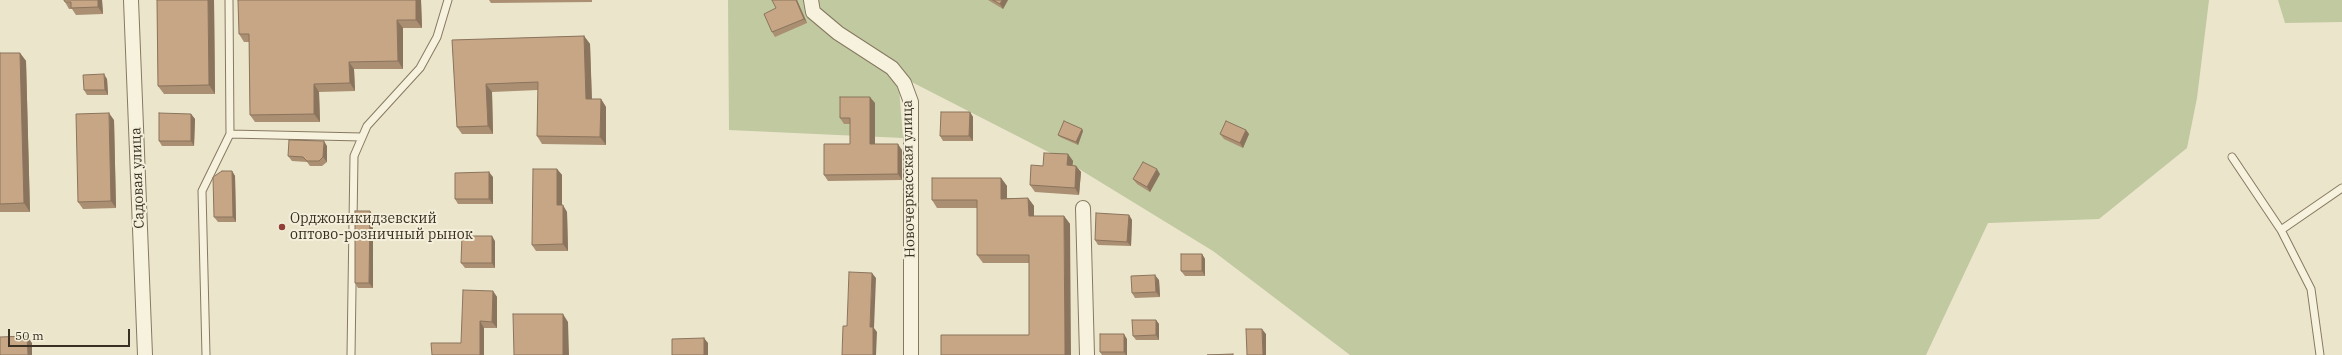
<!DOCTYPE html>
<meta charset="utf-8">
<style>
body{margin:0}
#map{position:relative;width:2342px;height:355px;overflow:hidden;background:#ebe5cb;font-family:"IBM Plex Serif",serif}
canvas{display:block}
.scale{position:absolute;left:8px;top:329px;width:122px;height:18px;box-sizing:border-box;border:2px solid #393023;border-top:0;padding-left:5px;font-size:12px;line-height:14px;white-space:nowrap;color:#393023;-webkit-text-stroke:3px #f3efda;paint-order:stroke}
</style>
<div id="map">
<canvas width="2342" height="355"></canvas>
<div class="scale">50 m</div>
</div>
<script>
const ctx = document.querySelector('canvas').getContext('2d');
ctx.lineJoin = 'round';
function fill(path, color) {
  ctx.fillStyle = color;
  ctx.fill(path, 'evenodd');
}
function toPath(rows) {
  const path = new Path2D();
  for (const r of rows) {
    path.moveTo(r[0], r[1]);
    for (let i = 2; i < r.length; i += 2) path.lineTo(r[i], r[i + 1]);
  }
  return path;
}
function strokePath(path, color, width, dash) {
  ctx.strokeStyle = color;
  ctx.lineWidth = width;
  ctx.lineCap = dash ? 'butt' : 'round';
  ctx.setLineDash(dash || []);
  ctx.stroke(path);
}
function drawText(font, color, halo, rows, align = 'center') {
  ctx.font = font + ' "IBM Plex Serif",serif';
  ctx.lineWidth = 4;
  ctx.setLineDash([]);
  ctx.textBaseline = 'middle';
  ctx.strokeStyle = halo;
  ctx.fillStyle = color;
  for (const [text, x, y, turn = 0] of rows) {
    ctx.save();
    ctx.translate(x, y);
    ctx.rotate((+turn || 0) * Math.PI / 180);
    ctx.textAlign = isNaN(turn) ? turn : align;
    if (halo) ctx.strokeText(text, 0, 0);
    ctx.fillText(text, 0, 0);
    ctx.restore();
  }
}
fill(toPath([
 [728,0,2209,0,2197,98,2187,148,2099,219,1988,223,1926,355,1350,355,1213,251,1066,161,898,75,903,138,729,130],
 [2278,0,2342,0,2342,22,2285,23]
]), '#c0c9a0');
const service = toPath([
 [230,134,362,137],
 [2232,157,2281,230,2311,289,2320,355],
 [2281,230,2342,188],
 [206,355,202,191,230,134,229,0],
 [351,355,354,156,367,126,420,68,437,37,448,0]
]);
const minor = toPath([
 [131,0,145,355],
 [811,0,813,12,838,33,892,68,904,83,911,102,911,355],
 [1083,208,1087,355]
]);
strokePath(service, '#877961', 9);
strokePath(minor, '#877961', 16);
strokePath(service, '#f6f2de', 7);
strokePath(minor, '#f6f2de', 14);
fill(toPath([
 [102,0,103,14,76,15,72,9,69,9,65,2],
 [157,0,214,0,215,94,164,94,158,86],
 [421,0,422,28,403,28,403,69,354,69,355,91,319,92,320,122,255,122,250,115,249,42,244,42,239,34],
 [489,0,592,0,592,2,491,3],
 [797,0,807,23,775,37,772,32,776,8],
 [988,0,1008,0,1003,9],
 [584,36,590,44,592,99,601,99,606,107,606,145,542,144,537,136,538,90,492,92,493,134,462,134,457,127,452,40],
 [0,53,20,53,26,61,30,212,0,212],
 [107,79,108,95,87,95,84,90],
 [875,103,875,144,902,150,902,180,828,181,824,175,850,144,850,124,844,124,840,118],
 [970,112,973,117,973,141,943,141,940,136],
 [191,114,195,119,194,146,162,146,159,141],
 [114,120,116,208,83,209,78,202],
 [1082,129,1083,131,1078,145,1060,137,1058,135],
 [1246,130,1249,134,1243,148,1224,139,1220,134],
 [327,146,327,162,322,166,310,166,307,162,292,161,288,156],
 [1068,154,1073,161,1072,165,1076,166,1081,172,1079,195,1035,192,1030,185,1043,166],
 [557,169,562,175,562,205,567,212,568,251,536,251,532,245],
 [232,171,235,176,236,222,218,222,214,217],
 [1160,174,1150,192,1137,184,1133,179],
 [493,177,493,204,458,204,455,199],
 [1001,178,1007,186,1007,198,1028,198,1034,206,1034,216,1064,216,1070,224,1029,335,1029,263,983,263,977,255,977,208,937,208,932,200],
 [370,211,373,216,373,288,358,288,355,283],
 [1129,215,1132,220,1131,246,1098,245,1095,240],
 [495,241,495,268,465,268,461,263],
 [1202,254,1205,259,1205,276,1185,276,1181,271],
 [1159,280,1160,297,1135,298,1132,293],
 [493,291,497,297,497,328,484,328,461,343],
 [1156,320,1159,324,1159,340,1136,340,1133,336],
 [1127,339,1127,355,1102,355,1100,352]
]), '#aa8f72');
fill(toPath([
 [98,0,102,0,103,14,98,7],
 [208,0,214,0,215,94,209,85],
 [416,0,421,0,422,28,416,20],
 [796,0,797,0,807,23,804,19],
 [1002,0,1008,0,1003,9,1000,4],
 [397,20,403,28,403,69,398,61],
 [584,36,590,44,592,106,586,99],
 [20,53,26,61,30,212,24,203],
 [349,62,354,69,355,91,350,83],
 [104,74,107,79,108,95,105,90],
 [314,84,319,92,320,122,314,114],
 [486,84,492,92,493,134,488,126],
 [870,97,875,103,875,150,870,144],
 [601,99,606,107,606,145,600,137],
 [970,112,973,117,973,141,969,136],
 [109,113,114,120,116,208,111,201],
 [191,114,195,119,194,146,191,141],
 [1082,129,1083,131,1078,145,1076,142],
 [1246,130,1249,134,1243,148,1240,143],
 [324,141,327,146,327,162,323,157],
 [898,144,902,150,902,180,898,174],
 [1068,154,1073,161,1072,172,1067,165],
 [1076,166,1081,172,1079,195,1075,188],
 [557,169,562,175,562,212,557,205],
 [1157,169,1160,174,1150,192,1147,187],
 [232,171,235,176,236,222,233,217],
 [489,172,493,177,493,204,489,199],
 [1001,178,1007,186,1007,206,1001,199],
 [1028,198,1034,206,1034,224,1029,216],
 [563,205,567,212,568,251,563,244],
 [370,211,373,216,373,288,369,283],
 [1129,215,1132,220,1131,246,1127,242],
 [1064,216,1070,224,1071,355,1065,355],
 [492,236,495,241,495,268,492,263],
 [1202,254,1205,259,1205,276,1202,271],
 [872,273,876,278,874,328,877,332,876,355,873,355,870,327],
 [1155,275,1159,280,1160,297,1156,292],
 [493,291,497,297,497,328,492,322],
 [563,314,568,322,569,355,563,355],
 [1156,320,1159,324,1159,340,1156,335],
 [480,321,484,328,484,355,480,355],
 [1262,329,1266,334,1266,355,1263,355],
 [1124,334,1127,339,1127,355,1126,355,1124,352],
 [27,336,32,343,32,355,28,355],
 [704,338,708,343,708,355,704,355]
]), '#8b745d');
const building = toPath([
 [64,0,98,0,98,7,71,8,71,2,65,2,64,0],
 [157,0,208,0,209,85,158,86,157,0],
 [238,0,416,0,416,20,397,20,398,61,349,62,350,83,314,84,314,114,250,115,249,34,239,34,238,0],
 [772,0,796,0,804,19,772,32,764,14,776,8,772,0],
 [993,0,1002,0,1000,4,993,0],
 [584,36,586,99,601,99,600,137,537,136,538,82,486,84,488,126,457,127,452,40,584,36],
 [0,53,20,53,24,203,0,204,0,53],
 [104,74,105,90,84,90,83,75,104,74],
 [840,97,870,97,870,144,898,144,898,174,824,175,824,144,850,144,850,118,840,118,840,97],
 [941,112,970,112,969,136,940,136,941,112],
 [109,113,111,201,78,202,76,114,109,113],
 [159,113,191,114,191,141,159,141,159,113],
 [1064,121,1082,129,1076,142,1058,135,1064,121],
 [1226,121,1246,130,1240,143,1220,134,1226,121],
 [289,140,324,141,323,157,319,161,307,161,303,157,288,156,289,140],
 [1044,153,1068,154,1067,165,1076,166,1075,188,1030,185,1031,165,1043,166,1044,153],
 [1143,162,1157,169,1147,187,1133,179,1143,162],
 [533,169,557,169,557,205,563,205,563,244,532,245,533,169],
 [222,171,232,171,233,217,214,217,213,177,222,171],
 [489,172,489,199,455,199,455,173,489,172],
 [932,178,1001,178,1001,199,1028,198,1029,216,1064,216,1065,355,941,355,941,335,1029,335,1029,255,977,255,977,200,932,200,932,178],
 [355,211,370,211,369,283,355,283,355,211],
 [1096,213,1129,215,1127,242,1095,240,1096,213],
 [462,236,492,236,492,263,461,263,462,236],
 [1181,254,1202,254,1202,271,1181,271,1181,254],
 [849,272,872,273,870,327,873,327,873,355,842,355,843,326,847,326,849,272],
 [1155,275,1156,292,1132,293,1131,276,1155,275],
 [463,290,493,291,492,322,480,321,480,355,432,355,431,343,461,343,463,290],
 [513,314,563,314,563,355,514,355,513,314],
 [1132,320,1156,320,1156,335,1133,336,1132,320],
 [1246,329,1262,329,1263,355,1247,355,1246,329],
 [1100,334,1124,334,1124,352,1100,352,1100,334],
 [27,336,28,355,0,355,0,337,27,336],
 [704,338,704,355,672,355,672,339,704,338],
 [1233,354,1233,355,1207,355,1233,354]
]);
fill(building, '#c6a685');
strokePath(building, '#8b745d', 1);
for (const [x, y, r, color] of [
 [282,227,4,"#903f36"]
]) {
  const dot = new Path2D();
  dot.arc(x, y, r, 0, 2 * Math.PI);
  ctx.fillStyle = color;
  ctx.fill(dot);
  strokePath(dot, '#f3efda', 1.5);
}
drawText('14px', '#393023', '#f3efda', [
 ["Садовая улица",138,178,-92],
 ["Новочеркасская улица",909,179,-91]
]);
drawText('14px', '#393023', '#f3efda', [
 ["Орджоникидзевский",290,219],
 ["оптово-розничный рынок",290,235]
], 'left');
</script>
